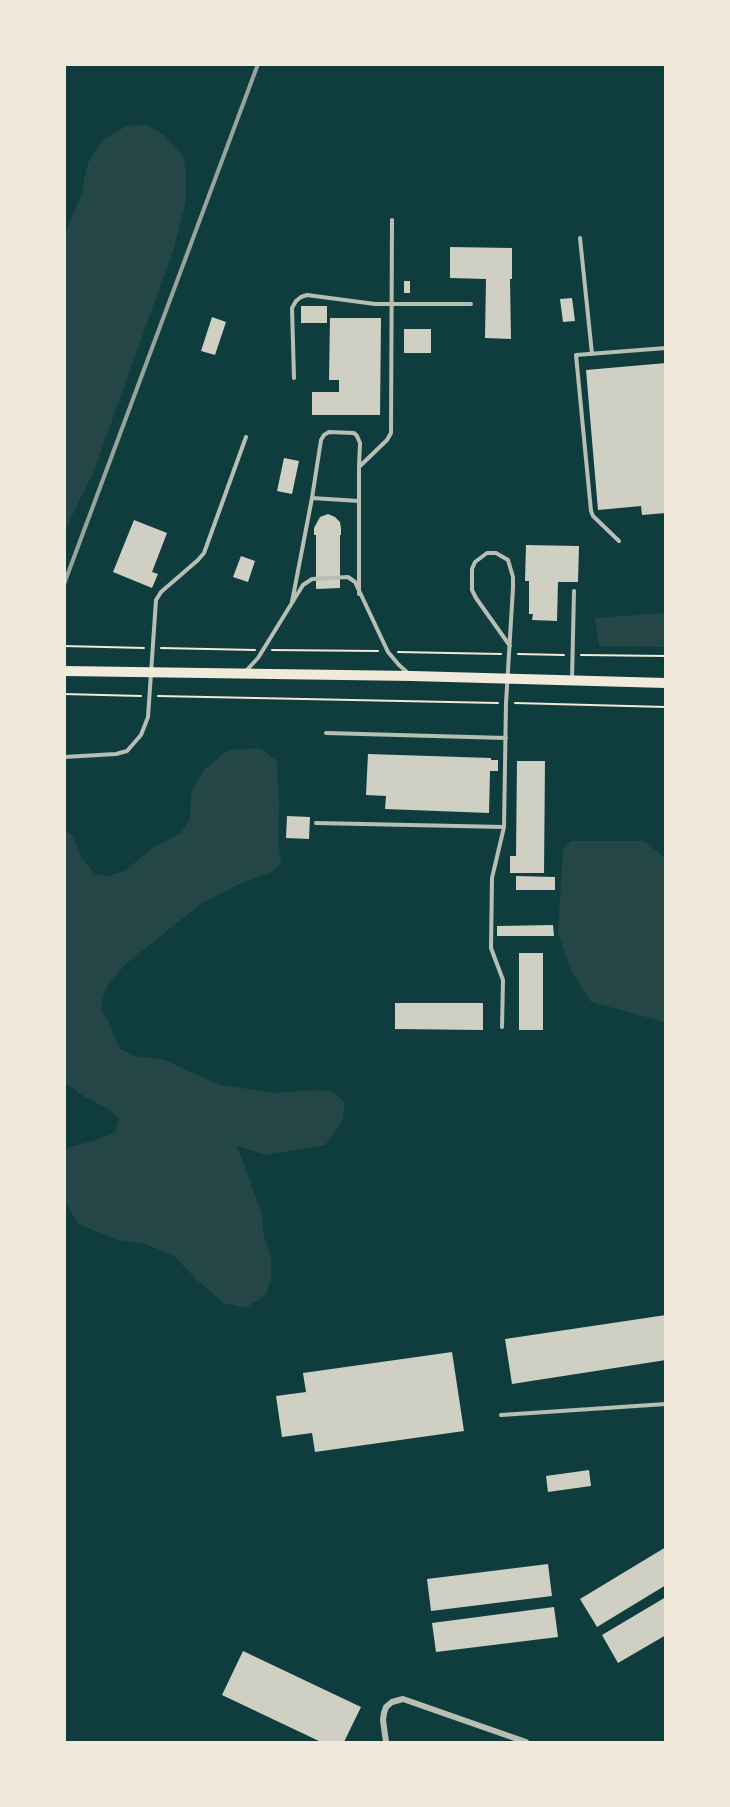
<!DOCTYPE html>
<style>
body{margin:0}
#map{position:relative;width:730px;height:1807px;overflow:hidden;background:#0f3d3e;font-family:"Libre Baskerville",serif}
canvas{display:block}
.frame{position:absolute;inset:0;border:66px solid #f1e9da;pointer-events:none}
</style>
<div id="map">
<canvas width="730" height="1807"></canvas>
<div class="frame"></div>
</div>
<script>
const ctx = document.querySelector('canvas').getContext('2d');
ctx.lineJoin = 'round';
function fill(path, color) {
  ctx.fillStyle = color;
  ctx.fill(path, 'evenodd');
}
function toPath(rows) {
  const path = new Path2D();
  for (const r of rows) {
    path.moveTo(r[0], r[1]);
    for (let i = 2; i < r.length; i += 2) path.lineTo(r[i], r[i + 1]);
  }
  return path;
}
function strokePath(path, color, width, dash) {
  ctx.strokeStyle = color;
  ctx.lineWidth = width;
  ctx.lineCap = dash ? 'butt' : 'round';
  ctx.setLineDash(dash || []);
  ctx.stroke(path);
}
fill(toPath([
 [147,125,165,136,183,156,186,172,186,201,174,248,93,473,65,530,65,235,81,195,88,163,102,141,126,126],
 [665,613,665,647,599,646,595,618],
 [260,748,277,761,279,806,278,841,281,863,272,872,239,884,202,903,143,950,127,963,109,983,103,996,101,1011,108,1021,120,1049,135,1056,164,1060,220,1085,276,1093,315,1090,332,1092,345,1102,342,1122,325,1145,266,1155,237,1146,262,1214,263,1232,271,1259,271,1280,265,1296,245,1308,224,1303,197,1280,173,1255,145,1244,118,1240,78,1224,65,1201,64,1153,67,1148,93,1141,115,1132,119,1119,109,1109,85,1097,65,1083,64,830,72,835,82,859,95,874,108,876,125,871,151,849,181,833,190,819,191,792,204,770,228,750],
 [571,841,644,841,665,858,665,1022,591,1002,570,968,558,933,563,850]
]), '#244646');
fill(toPath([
 [450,247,512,248,512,279,510,279,511,339,485,338,486,279,450,278],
 [404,281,410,281,410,293,404,293],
 [572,298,575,321,563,322,560,299],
 [301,306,327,306,327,323,301,323],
 [212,317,226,322,215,355,201,351],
 [330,318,381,318,380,415,312,415,312,392,339,392,339,380,329,380],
 [404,329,431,329,431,353,404,353],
 [666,363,666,513,642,515,641,506,598,510,586,370],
 [284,458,299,461,292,494,277,491],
 [328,514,335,517,340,522,341,528,341,535,340,535,340,588,316,589,316,535,314,535,314,528,320,517],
 [134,520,167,533,152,572,158,574,152,588,113,572],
 [526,545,579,546,578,582,558,582,557,621,532,620,533,614,529,614,529,581,525,581],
 [241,556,255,561,248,582,233,577],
 [368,754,491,758,491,760,498,760,498,771,490,771,489,813,385,809,386,796,366,795],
 [517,761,545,761,544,873,510,873,510,856,516,856],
 [287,816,310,817,309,839,286,838],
 [516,876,555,877,555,890,516,890],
 [553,925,554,936,497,936,497,926],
 [519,953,543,953,543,1030,519,1030],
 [395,1003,483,1003,483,1030,395,1029],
 [666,1315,666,1360,512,1384,505,1339],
 [452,1352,464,1431,315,1452,312,1433,282,1437,276,1396,306,1392,303,1373],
 [589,1470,591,1486,548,1492,546,1476],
 [666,1547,666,1585,597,1627,580,1599],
 [548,1564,552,1596,431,1611,427,1579],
 [666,1597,666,1635,618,1663,602,1635],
 [554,1607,558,1637,436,1652,432,1623],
 [243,1651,361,1707,344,1742,321,1742,222,1695]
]), '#cfcfc3');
strokePath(toPath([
 [64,646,144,648],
 [161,648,255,650],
 [272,650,378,651],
 [398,652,501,654],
 [518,654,564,655],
 [581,655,666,656],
 [64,694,141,696],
 [158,696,498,703],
 [515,703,666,707]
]), '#f1e9da', 2);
strokePath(toPath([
 [580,238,592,354],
 [294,378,292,308,296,301,301,297,307,295,375,304,471,304],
 [312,498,359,501],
 [619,541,593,516,591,511,576,355,666,348],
 [359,594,359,467,387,440,391,433,392,220],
 [292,602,312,498,321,440,324,435,329,432,354,433,357,436,360,443,359,466],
 [245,672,258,658,303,585,312,579,348,577,355,582,388,652,399,665,409,674],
 [572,680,574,591],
 [326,733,506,738],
 [64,757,116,754,127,751,141,735,148,717,156,600,161,592,198,560,204,553,246,437],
 [316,823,504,827],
 [502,1027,503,980,491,948,492,878,504,827,506,703,513,588,513,577,508,560,496,553,487,553,475,562,472,569,472,590,476,598,510,646],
 [501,1415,666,1404]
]), '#b8beb3', 4);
strokePath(toPath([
 [386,1742,383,1720,384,1713,386,1707,392,1702,403,1699,526,1742]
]), '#b8beb3', 6);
strokePath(toPath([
 [64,671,412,676,666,683]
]), '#f1e9da', 10);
strokePath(toPath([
 [64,584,258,64]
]), '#97a49c', 4);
</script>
